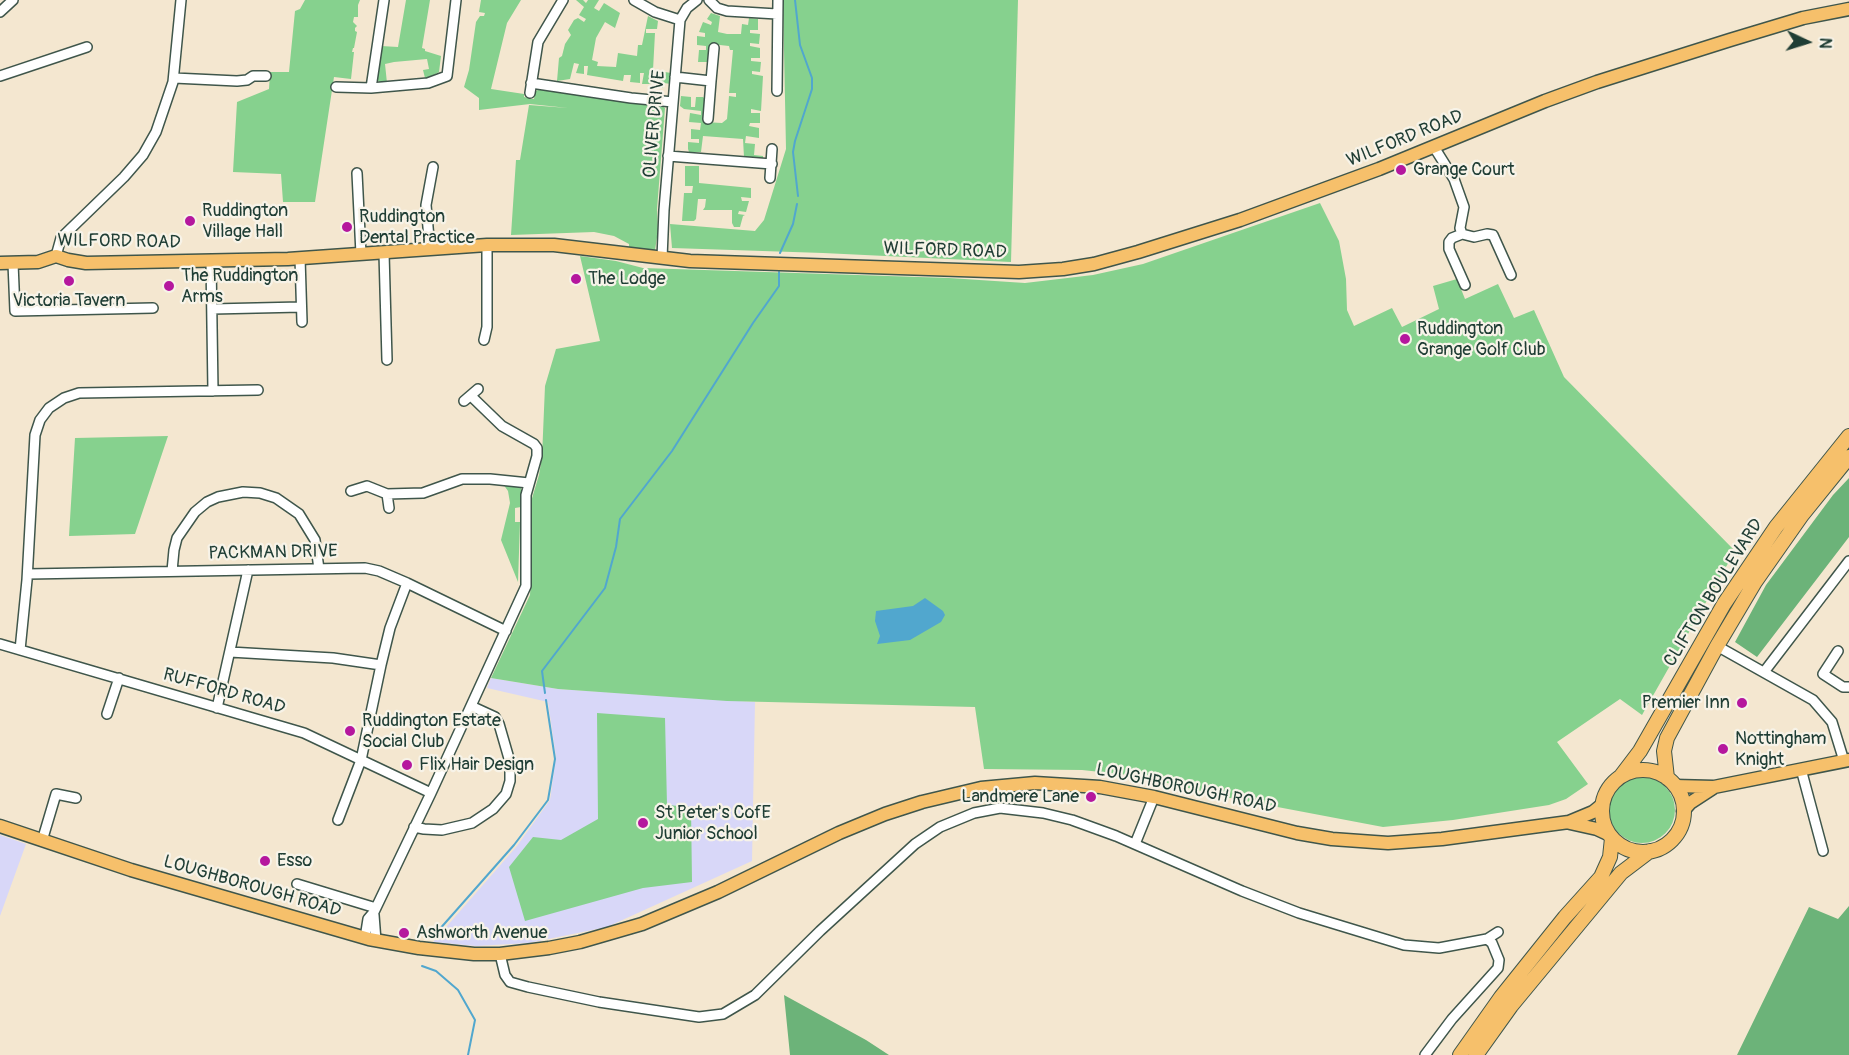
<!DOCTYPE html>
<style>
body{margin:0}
#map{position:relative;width:1849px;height:1055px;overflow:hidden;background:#f4e7d0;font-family:Pangolin,sans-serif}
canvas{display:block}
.north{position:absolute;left:1777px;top:12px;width:60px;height:60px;-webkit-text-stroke:4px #f7f3e8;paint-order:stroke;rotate:94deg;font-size:16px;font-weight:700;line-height:24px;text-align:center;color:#1f3d34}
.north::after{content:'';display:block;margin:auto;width:21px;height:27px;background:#1f3d34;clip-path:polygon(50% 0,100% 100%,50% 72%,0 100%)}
</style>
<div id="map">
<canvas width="1849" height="1055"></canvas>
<div class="north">N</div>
</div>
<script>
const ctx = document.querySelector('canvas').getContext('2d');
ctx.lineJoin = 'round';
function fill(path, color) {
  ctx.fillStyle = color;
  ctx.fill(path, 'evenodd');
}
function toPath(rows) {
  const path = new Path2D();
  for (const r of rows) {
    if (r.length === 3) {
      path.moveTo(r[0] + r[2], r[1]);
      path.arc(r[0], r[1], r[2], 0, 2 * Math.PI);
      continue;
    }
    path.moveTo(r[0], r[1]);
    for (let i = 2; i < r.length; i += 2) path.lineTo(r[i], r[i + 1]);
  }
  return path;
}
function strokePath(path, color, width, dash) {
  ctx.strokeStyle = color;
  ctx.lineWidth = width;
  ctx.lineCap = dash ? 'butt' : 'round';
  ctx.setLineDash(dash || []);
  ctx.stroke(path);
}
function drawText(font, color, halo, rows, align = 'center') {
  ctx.font = font + ' Pangolin,sans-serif';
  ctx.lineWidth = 4.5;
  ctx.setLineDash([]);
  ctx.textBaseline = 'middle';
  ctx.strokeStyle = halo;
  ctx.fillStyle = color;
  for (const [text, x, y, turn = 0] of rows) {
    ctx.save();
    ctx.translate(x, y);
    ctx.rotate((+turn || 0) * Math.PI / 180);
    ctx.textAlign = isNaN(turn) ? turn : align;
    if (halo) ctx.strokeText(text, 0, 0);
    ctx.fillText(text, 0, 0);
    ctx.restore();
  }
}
fill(toPath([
 [491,678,558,689,755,702,752,861,607,927,529,943,476,946,433,942,517,846,550,800,556,757,548,702,487,688],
 [0,835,26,844,0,916]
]), '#d8d7f8');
fill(toPath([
 [305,0,360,0,358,5,358,17,354,17,353,22,357,26,355,28,355,31,357,32,354,48,353,48,352,52,354,52,351,79,334,77,315,202,283,202,281,174,233,172,237,102,269,89,270,72,289,72,295,11,300,9],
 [406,0,430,0,422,48,425,49,425,51,441,56,439,72,430,77,425,78,423,70,429,69,427,59,394,62,385,64,387,83,380,82,377,80,381,46,398,47],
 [481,0,521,0,507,23,491,89,524,94,524,97,534,99,535,92,539,89,662,106,665,108,657,209,658,231,655,250,629,248,629,244,614,236,594,232,511,235,516,160,520,160,529,105,568,108,530,104,479,110,479,98,464,87,469,70,476,22,480,16,484,16,485,13,479,12],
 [576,0,583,0,586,3,588,0,599,0,594,8,599,11,604,3,620,13,615,28,605,22,596,38,592,60,598,62,597,66,616,67,618,53,637,56,638,45,642,45,648,16,658,21,657,29,646,29,646,33,655,33,653,70,671,73,671,84,664,83,663,88,659,88,659,75,654,74,652,84,642,84,644,73,640,73,640,83,630,82,631,75,624,75,623,81,587,75,588,66,584,66,584,74,576,73,579,64,574,63,570,79,557,81,559,58,562,56,565,44,571,35,568,30,574,20,578,18,584,22,586,19,579,15,584,7],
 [783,0,1018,0,1011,262,823,253,672,248,670,224,755,231,764,220,786,149],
 [711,13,720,16,718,32,727,34,741,34,742,24,748,25,749,18,758,19,758,30,750,30,750,33,760,34,759,44,750,43,750,46,760,48,760,58,751,58,751,61,761,62,760,72,752,71,752,74,763,76,761,111,751,109,751,113,760,113,760,123,750,123,749,126,759,128,759,138,746,136,745,143,755,144,754,155,763,156,763,158,744,157,743,139,703,136,701,152,689,152,688,149,688,142,699,143,699,139,691,139,691,129,700,130,701,123,689,122,690,113,701,115,701,111,684,109,680,106,681,96,691,97,691,107,695,107,696,97,703,97,706,100,704,122,722,123,727,119,729,96,736,97,736,93,729,93,733,50,730,50,729,46,711,44,708,62,698,62,699,50,706,50,706,46,697,45,697,36,705,37,705,33,699,32,703,22,711,25,712,22,707,19],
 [685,166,699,166,699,183,751,188,751,198,741,197,742,201,749,201,746,212,739,211,738,214,745,215,743,216,740,227,734,227,732,223,732,210,703,210,705,207,706,199,698,199,696,219,694,221,682,221,684,193,692,193,693,186,685,186],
 [1320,203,1339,241,1346,279,1347,310,1354,326,1392,308,1402,327,1439,309,1433,286,1457,279,1465,299,1498,284,1514,318,1534,310,1564,377,1735,551,1642,715,1620,699,1557,742,1588,784,1566,799,1549,805,1453,820,1383,827,1230,798,1138,776,1082,770,984,769,975,707,727,701,558,689,491,678,530,595,532,560,530,505,539,475,542,457,545,386,556,349,600,341,580,256,616,261,643,268,949,278,1025,283,1093,275,1143,264],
 [168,436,135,534,69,536,75,438],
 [503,484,520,486,521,488,521,507,515,508,515,522,520,522,518,582,501,540,510,503,508,491],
 [597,713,665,718,667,805,691,807,692,882,643,888,525,921,509,867,533,837,561,840,598,819],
 [1642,810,33]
]), '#86d18e');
fill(toPath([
 [1849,478,1849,537,1757,657,1735,642,1766,585,1833,495],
 [1849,906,1849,1055,1737,1055,1809,907,1838,919],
 [784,995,866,1040,889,1055,790,1055]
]), '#6cb379');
fill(toPath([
 [925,598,943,611,945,615,941,622,910,640,877,644,880,636,875,621,876,611,913,606]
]), '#51a7ce');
strokePath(toPath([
 [795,0,800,45,812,78,812,89,795,141,793,152,798,196],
 [780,253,793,224,797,204],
 [545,693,542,671,605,588,616,547,620,519,672,451,753,323,779,286,779,272],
 [438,931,514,845,548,800,555,759,546,700],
 [422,966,436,971,458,990,475,1020,468,1055]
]), '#51a7ce', 2);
const minor = toPath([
 [634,0,655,12,680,20],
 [709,0,717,8,727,11,777,14],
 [0,12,13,0],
 [0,76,87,47],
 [675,77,711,81,708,119],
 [174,78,237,81,247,80,253,76,266,76],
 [711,81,714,48],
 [531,83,631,98,673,102],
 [336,87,371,88,428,83,447,76,456,0],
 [371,88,384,0],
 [777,91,778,0],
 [530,93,538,42,563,0],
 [1434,147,1454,179,1464,207,1460,228,1462,234,1452,238,1449,242,1449,249,1465,285],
 [668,156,772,164],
 [357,173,361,254],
 [770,178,772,149],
 [1462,234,1474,237,1487,234,1493,235,1511,275],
 [430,249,426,205,433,167],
 [384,253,387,360],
 [56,256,61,238,124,177,143,155,156,132,173,82,181,0],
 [300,258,302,322],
 [662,258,664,210,680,20,687,8,697,0],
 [211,261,213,391],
 [13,263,15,311,153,308],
 [212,309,301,307],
 [484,340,487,327,487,245],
 [464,401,478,389],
 [351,491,367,486,387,494,423,493,462,479,490,479,529,483],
 [387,494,389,508],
 [172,571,174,550,177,538,195,512,207,502,218,497,243,492,260,493,276,498,299,514,315,540,319,569],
 [28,574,365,568,379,571,407,583,506,631],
 [0,644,304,733,431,793],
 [1717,646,1813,700,1832,722,1844,761],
 [20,650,27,580,35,435,40,420,49,408,64,398,79,393,258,390],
 [1838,651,1823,674,1843,687,1849,687],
 [230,652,333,658,381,665,361,760,338,820],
 [381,665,390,628,407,583],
 [1764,672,1849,561],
 [217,708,248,570],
 [107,714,119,678],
 [1801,769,1823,851],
 [414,827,424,829,442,830,472,823,493,809,506,794,510,781,510,762,499,724,495,717,471,706],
 [42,841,56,794,76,798],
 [1135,844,1154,797],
 [297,884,376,908],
 [374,915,376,941],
 [365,938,368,919,374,912,431,793,526,586,526,495,537,456,537,448,534,444,502,426,471,396],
 [500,954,505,975,510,982,528,987,599,1002,699,1017,723,1014,755,995,820,931,915,844,940,827,974,813,1000,808,1043,813,1072,820,1116,836,1242,891,1299,913,1404,945,1439,948,1487,939],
 [1425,1055,1452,1019,1498,968,1499,960,1492,943,1487,939,1498,932]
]);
const major = toPath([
 [0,263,38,262,56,256,68,260,86,263,288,259,487,245,554,245,690,261,1019,272,1063,269,1094,264,1138,252,1240,220,1379,169,1545,101,1597,82,1730,40,1803,18,1849,9],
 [1675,786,1714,787,1849,760],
 [1683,811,1690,803,1713,788],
 [1570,823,1597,829,1610,835],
 [0,826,131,870,369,939,419,948,474,954,500,954,549,948,580,942,642,924,718,892,839,833,885,814,922,802,981,788,1035,783,1100,787,1154,797,1297,833,1332,839,1388,843,1442,839,1569,822,1593,812,1603,804]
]);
const highway = toPath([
 [1643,811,41],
 [1621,776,1640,751,1724,604,1776,527,1849,436],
 [1667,778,1664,751,1667,738,1717,646,1755,582,1802,515,1849,457],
 [1460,1055,1501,997,1565,917,1601,877,1610,857,1612,838],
 [1476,1055,1511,1006,1621,873,1650,851]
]);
strokePath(minor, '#3f564b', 12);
strokePath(major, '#3f564b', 15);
strokePath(highway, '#3f564b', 16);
strokePath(minor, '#fff', 9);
strokePath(major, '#f6c06b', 12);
strokePath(highway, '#f6c06b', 14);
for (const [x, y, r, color] of [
 [1401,170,6,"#b5179e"],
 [190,221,6,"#b5179e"],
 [347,227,6,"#b5179e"],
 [576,279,6,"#b5179e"],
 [69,281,6,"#b5179e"],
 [169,286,6,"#b5179e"],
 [1405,339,6,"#b5179e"],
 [1742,703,6,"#b5179e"],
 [350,731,6,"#b5179e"],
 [1723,749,6,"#b5179e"],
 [407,765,6,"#b5179e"],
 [1091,797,6,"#b5179e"],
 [643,823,6,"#b5179e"],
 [265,861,6,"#b5179e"],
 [404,933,6,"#b5179e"]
]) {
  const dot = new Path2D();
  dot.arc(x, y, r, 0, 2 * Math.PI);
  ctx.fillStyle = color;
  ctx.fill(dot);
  strokePath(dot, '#f7f3e8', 2);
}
drawText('18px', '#1f3d34', '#f7f3e8', [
 ["OLIVER DRIVE",655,124,-85],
 ["WILFORD ROAD",1405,139,-22],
 ["WILFORD ROAD",119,242,1],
 ["WILFORD ROAD",945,251,2],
 ["PACKMAN DRIVE",273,553,-1],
 ["CLIFTON BOULEVARD",1714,593,-58],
 ["RUFFORD ROAD",224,692,16],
 ["LOUGHBOROUGH ROAD",1186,789,12],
 ["LOUGHBOROUGH ROAD",252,887,16]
]);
drawText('18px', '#1f3d34', '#f7f3e8', [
 ["Grange Court",1413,170],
 ["Ruddington",202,211],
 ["Village Hall",202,232],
 ["Ruddington",359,217],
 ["Dental Practice",359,238],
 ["The Ruddington",181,276],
 ["Arms",181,297],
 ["The Lodge",588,279],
 ["Victoria Tavern",69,301,"center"],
 ["Ruddington",1417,329],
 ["Grange Golf Club",1417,350],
 ["Premier Inn",1730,703,"right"],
 ["Ruddington Estate",362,721],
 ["Social Club",362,742],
 ["Nottingham",1735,739],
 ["Knight",1735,760],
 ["Flix Hair Design",419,765],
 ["Landmere Lane",1079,797,"right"],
 ["St Peter's CofE",655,813],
 ["Junior School",655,834],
 ["Esso",277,861],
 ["Ashworth Avenue",416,933]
], 'left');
</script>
